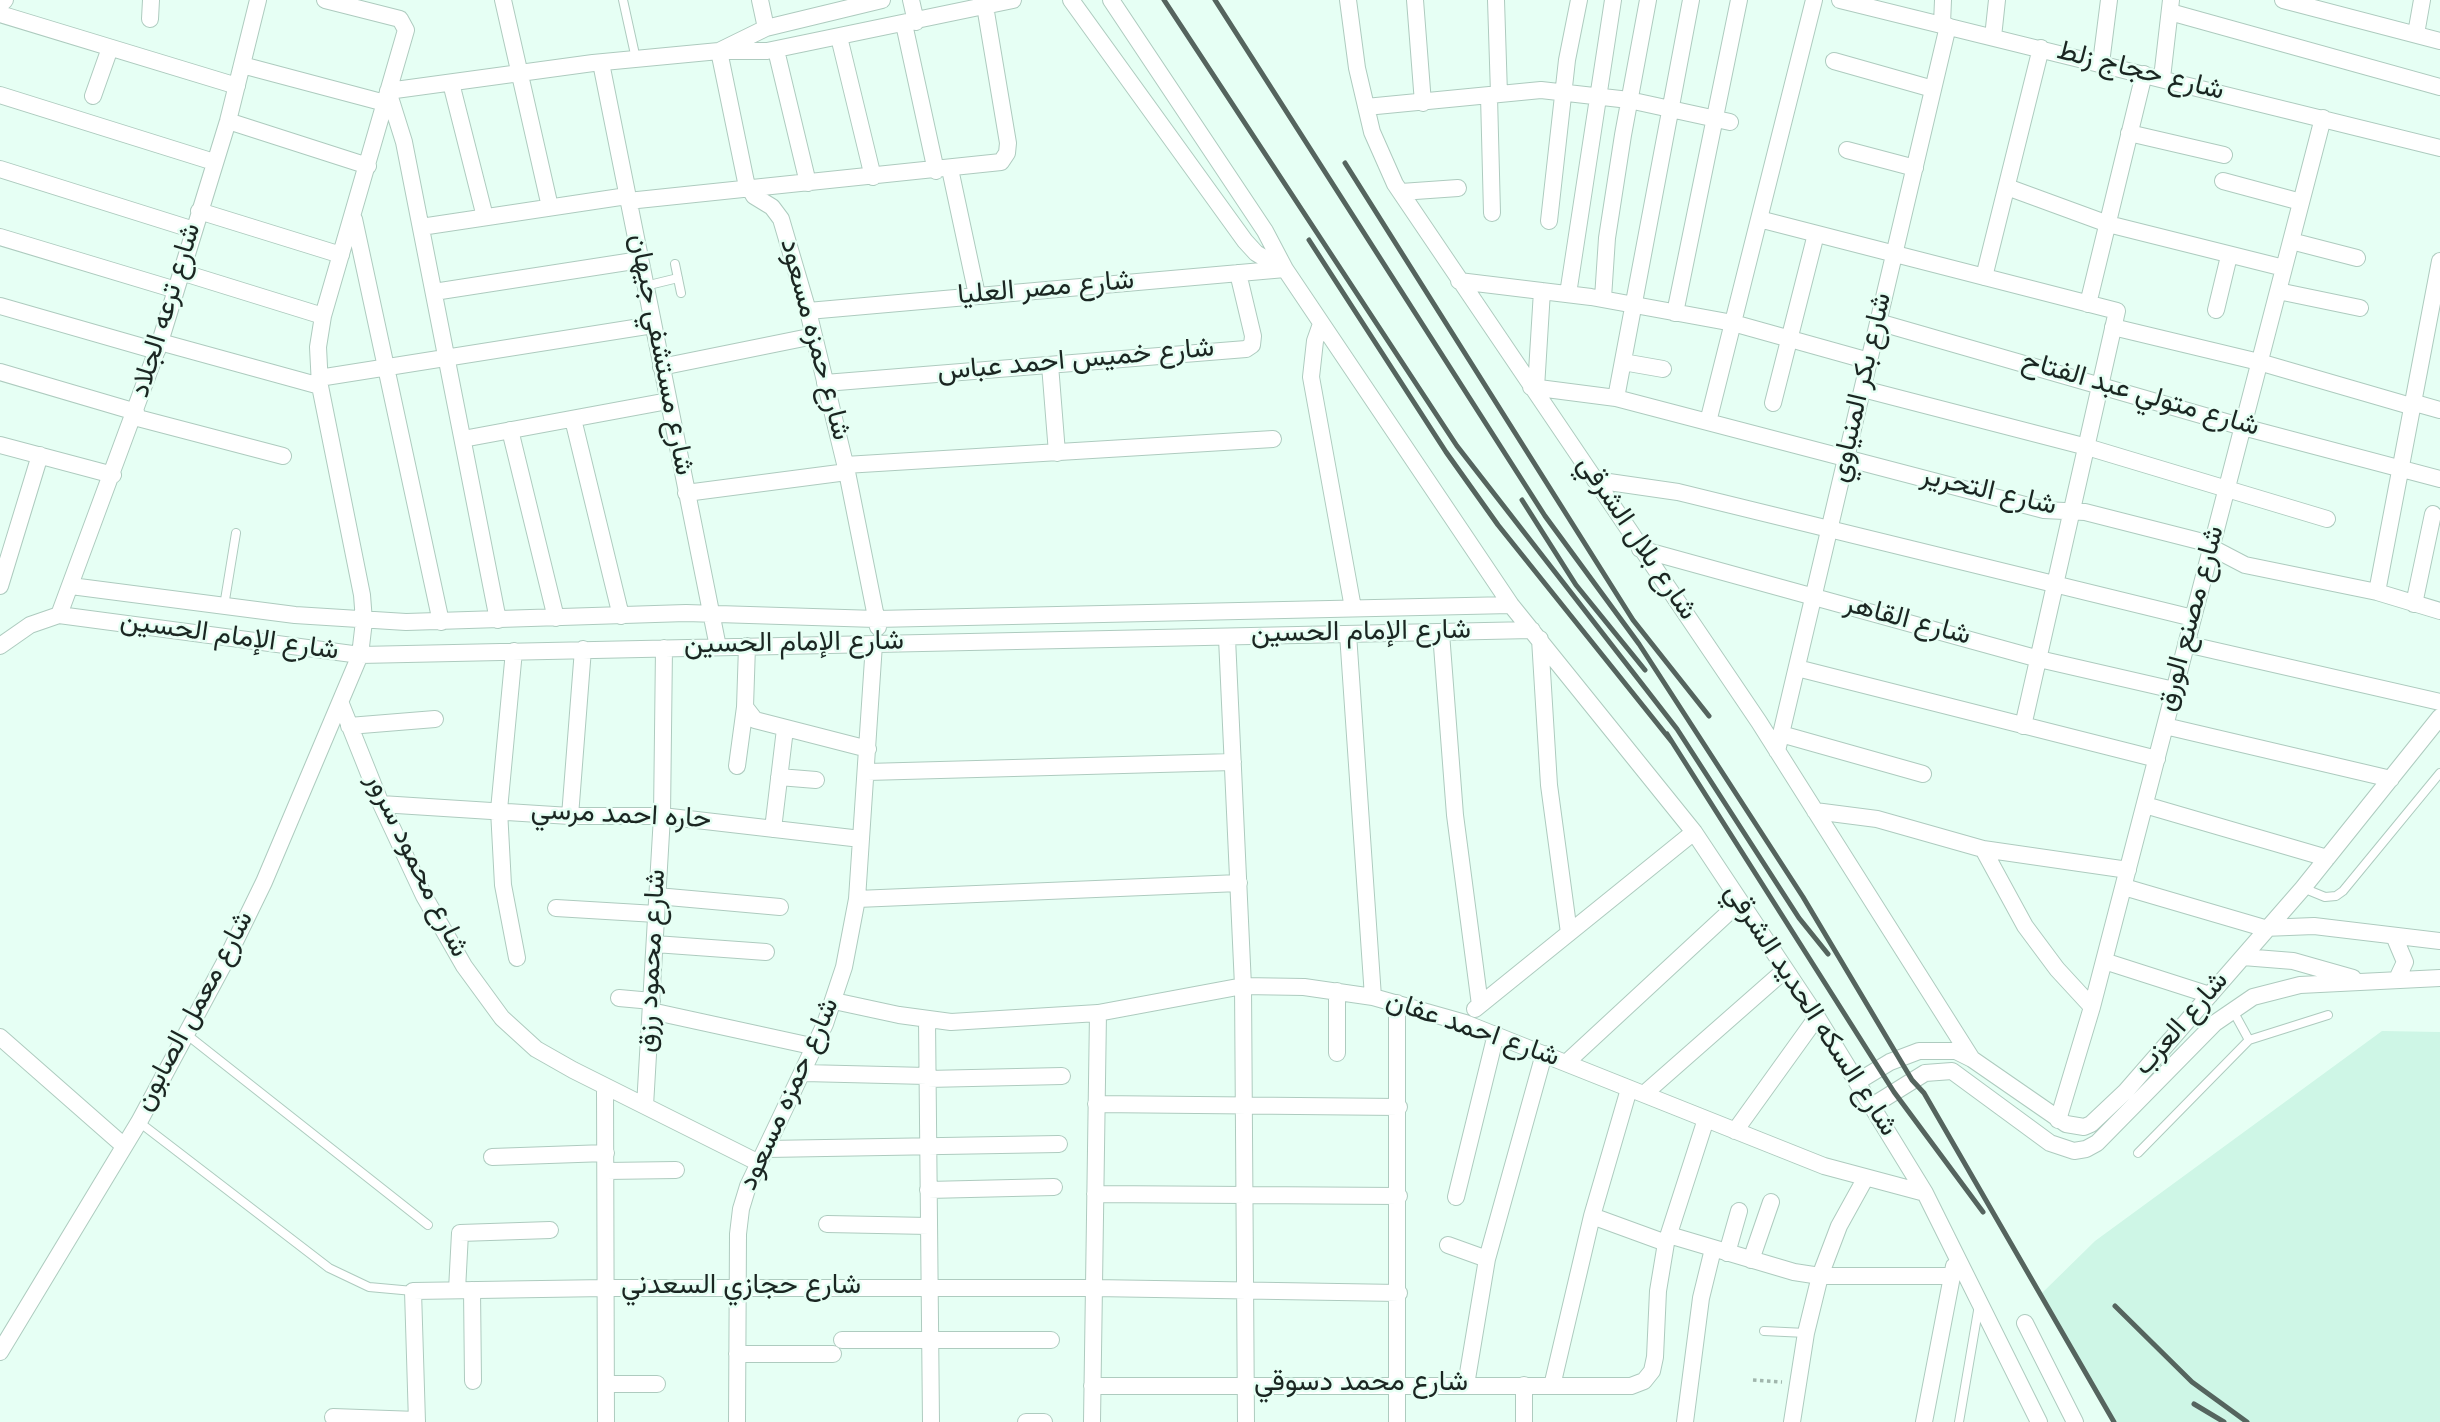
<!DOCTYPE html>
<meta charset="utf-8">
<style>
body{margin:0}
canvas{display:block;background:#e6fff4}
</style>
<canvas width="2440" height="1422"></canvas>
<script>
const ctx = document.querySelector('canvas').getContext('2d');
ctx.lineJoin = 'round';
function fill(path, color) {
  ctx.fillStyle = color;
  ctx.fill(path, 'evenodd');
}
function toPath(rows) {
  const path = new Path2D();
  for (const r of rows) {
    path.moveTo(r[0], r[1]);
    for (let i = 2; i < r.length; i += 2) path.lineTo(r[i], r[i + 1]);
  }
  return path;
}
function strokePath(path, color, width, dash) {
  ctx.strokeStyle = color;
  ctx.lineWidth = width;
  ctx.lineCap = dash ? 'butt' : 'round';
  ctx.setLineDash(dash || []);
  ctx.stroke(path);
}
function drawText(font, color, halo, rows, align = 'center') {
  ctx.font = font + ' Spectral,Vazirmatn,serif';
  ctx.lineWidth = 5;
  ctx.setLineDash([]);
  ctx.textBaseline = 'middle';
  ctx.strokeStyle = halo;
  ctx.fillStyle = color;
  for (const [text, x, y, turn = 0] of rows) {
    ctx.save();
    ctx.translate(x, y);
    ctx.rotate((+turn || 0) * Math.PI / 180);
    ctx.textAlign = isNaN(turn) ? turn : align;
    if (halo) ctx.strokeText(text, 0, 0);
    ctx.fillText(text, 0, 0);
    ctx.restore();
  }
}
fill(toPath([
 [2382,1031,2440,1032,2440,1422,2112,1422,2040,1295,2095,1241]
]), '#cef6e6');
const lane = toPath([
 [623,0,636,59],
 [675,264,681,293],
 [645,286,678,278],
 [224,606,236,533],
 [2303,888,2325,897,2336,896,2343,891,2440,773],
 [2232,1009,2249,1040],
 [186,1034,428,1225],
 [139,1122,329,1268,369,1287,413,1291],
 [2138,1153,2249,1040,2328,1015],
 [1764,1331,1806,1333],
 [1959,1422,1979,1305]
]);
const street = toPath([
 [503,0,550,207],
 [760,0,766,28],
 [911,0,916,22],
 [1071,0,1245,241,1256,253,1282,269],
 [1111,0,1265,231,1285,269,1511,605,1694,832,1817,1017,1925,1193,2039,1422],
 [1348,0,1357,68,1372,132,1395,184,1759,722,1972,1059],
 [1415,0,1423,103],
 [1496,0,1499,94],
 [1840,0,2440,148],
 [2283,0,2440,41],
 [0,5,5,0],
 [2170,12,2440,87],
 [0,14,237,86],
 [150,19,151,0],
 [904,24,936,171],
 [1942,24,1943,0],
 [2416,34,2422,0],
 [839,37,873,177],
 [1993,37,1997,0],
 [776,50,808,183],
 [719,51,746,182,754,196,772,207,781,219,808,311,847,472,878,627],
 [719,51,766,28,882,0],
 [1834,61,1933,89],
 [601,63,718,647],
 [2101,63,2109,0],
 [242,65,385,103],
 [2162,78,2171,0],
 [451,83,485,217],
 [0,95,214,162],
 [93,96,110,48],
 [1489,96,1492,213],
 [1366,107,1541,90,1629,100,1730,122],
 [228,121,368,166],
 [2129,133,2224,155],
 [1847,150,1915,168],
 [0,169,194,230],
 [950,169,977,295],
 [2223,181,2301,202],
 [2007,187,2108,224,2284,268],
 [1401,192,1458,188],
 [628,201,1001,162,1007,153,1008,143,984,0],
 [199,211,341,255],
 [354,219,441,622],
 [1759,219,2117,311,2023,726],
 [1549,221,1567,60,1579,0],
 [421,227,627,196],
 [0,237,176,290],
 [2291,241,2357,258],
 [181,272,323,316],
 [1984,277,2041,48],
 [1459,281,1591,297,1733,323,1869,361],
 [2278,291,2360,308],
 [434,292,640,260],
 [1568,294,1613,0],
 [1603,298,1607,238,1623,135,1648,0],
 [2088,304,2144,74],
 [0,306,157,351],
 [2216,310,2229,256],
 [808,311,1285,269],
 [1675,313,1739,0],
 [1878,322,2243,427,2440,479],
 [1321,324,1315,341,1311,377,1353,608],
 [2113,327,2259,362,2414,407],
 [160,342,320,386],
 [1623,362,1663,369],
 [1050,365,1057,453],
 [661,367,814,336],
 [0,372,136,412],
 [319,378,653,325],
 [825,383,1246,349,1252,345,1253,336,1238,273],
 [1531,387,1616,398,2044,510,2085,512,2199,541,2245,565,2377,592,2440,611],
 [1536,388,1542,291],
 [1863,389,2087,447,2327,519],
 [1616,398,1691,0],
 [1773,403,1816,234],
 [2415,403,2440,410],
 [134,417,283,456],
 [573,419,621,616],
 [1708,422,1814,0],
 [510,430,556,618],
 [463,439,668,401],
 [0,445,113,475],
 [845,465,1273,439],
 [1595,480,1678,492,2193,618],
 [686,493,847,472],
 [1640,549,2039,659,2174,690],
 [0,586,40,455],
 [71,586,295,615,406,622,686,613,876,619,1511,605],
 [2377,592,2440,261],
 [2414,604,2433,514],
 [59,615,160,342,228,121,258,0],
 [498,620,404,142,388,91,593,63,719,51,767,51,1013,0],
 [1441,633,1455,815,1480,1005],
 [1348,634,1373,997],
 [1227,638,1243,986,1246,1422],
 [1540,639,1549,785,1569,933],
 [2186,644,2440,702],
 [0,646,30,625,59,615,360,655,1532,630],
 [747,646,745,707,755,720,868,749],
 [514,651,499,810,503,885,517,958],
 [1797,668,2157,759],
 [341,704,381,804,424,896,464,966,502,1018,536,1049,573,1070,759,1163],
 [349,726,435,719],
 [2165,726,2391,779],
 [1781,734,1923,774],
 [1777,751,1948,26],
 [737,766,745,707],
 [867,772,1233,762],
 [779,777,816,780],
 [381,804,570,816,662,816,861,839],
 [2145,805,2327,858],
 [1815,811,1877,819,1983,849,2128,870],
 [570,816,583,649],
 [773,829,785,729],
 [1983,849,2025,926,2057,969,2092,1007],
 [2124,887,2264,928,2314,926,2440,941],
 [657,896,780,907],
 [857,899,1239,883],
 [556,908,656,914],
 [2394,936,2405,962,2397,979],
 [655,944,766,952],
 [2243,957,2293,961,2353,978],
 [2104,961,2210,995],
 [619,998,652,1001],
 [834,1001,899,1015,951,1022,1098,1013,1243,986,1304,987,1373,997,1465,1023,1824,1166,1925,1193],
 [1475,1009,1694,832],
 [651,1011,816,1047],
 [927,1020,931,1422],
 [0,1037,124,1146],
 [1337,1053,1337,991],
 [1566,1063,1740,902],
 [804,1073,927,1076],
 [927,1079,1062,1076],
 [1857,1082,1890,1062,1919,1051,1956,1051,1972,1059,2066,1124,2084,1127,2091,1124,2126,1091,2303,888,2440,717],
 [605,1087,606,1422],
 [1644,1094,1785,970],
 [1096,1104,1399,1107],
 [645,1106,662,816,664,648],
 [1872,1106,1925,1073,1952,1071,2050,1143,2074,1151,2086,1149,2097,1143,2215,1023,2253,997,2300,985,2440,978],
 [2058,1120,2092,1007,2323,118],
 [1735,1131,1817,1017],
 [767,1149,1059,1144],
 [492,1157,606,1153],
 [606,1171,676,1170],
 [928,1190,1054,1187],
 [1095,1194,1399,1196],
 [1456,1197,1496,1034],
 [1592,1216,1666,1243],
 [827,1224,929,1226],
 [1669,1235,1794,1272,1820,1276,1952,1276],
 [1448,1245,1487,1259],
 [1727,1253,1739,1211],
 [1751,1260,1771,1202],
 [457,1290,460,1233,550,1230],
 [472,1290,473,1381],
 [2025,1323,2075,1422],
 [842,1340,1051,1340],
 [0,1352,139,1122,227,958,264,882,360,655,364,621,362,595,320,386,318,347,323,316,406,30,400,19,325,0],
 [737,1354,833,1354],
 [606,1384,657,1384],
 [1466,1385,1487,1259,1544,1054],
 [1092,1386,1631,1386,1644,1381,1652,1371,1655,1357,1658,1291,1666,1243,1706,1119],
 [1552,1386,1592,1216,1629,1089],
 [333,1417,417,1420],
 [417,1422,413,1291,606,1288,1094,1288,1399,1293],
 [737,1422,738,1234,741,1209,748,1186,825,1024,844,967,857,899,874,644],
 [1026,1422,1044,1422],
 [1092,1422,1098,1013],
 [1397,1422,1397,1003],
 [1524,1422,1524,1385],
 [1685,1422,1701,1298,1713,1249],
 [1792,1422,1806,1333,1820,1276,1839,1226,1865,1179],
 [1924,1422,1954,1266]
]);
strokePath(lane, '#aecbbf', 10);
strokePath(street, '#aecbbf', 18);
strokePath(toPath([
 [1753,1380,1782,1382]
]), '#a1b6ad', 3.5, [3.5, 3.5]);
strokePath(lane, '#fff', 8);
strokePath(street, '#fff', 16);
strokePath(toPath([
 [1164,0,1457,446,1677,729,1799,918,1828,954],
 [1215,0,1545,516,1639,644,1803,897,1912,1080,1924,1093,2114,1422],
 [1345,163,1633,620,1709,716],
 [1309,240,1446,452,1498,525,1672,742],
 [1522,500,1576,585,1645,670],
 [1667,734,1894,1092,1983,1212],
 [2115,1306,2192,1382,2247,1422],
 [2194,1404,2224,1422]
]), '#55645e', 5);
drawText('28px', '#1b2622', '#e6fff4', [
 ["شارع حجاج زلط",2140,73,14],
 ["شارع مصر العليا",1046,290,-5],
 ["شارع ترعه الجلاد",168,311,-73],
 ["شارع حمزه مسعود",813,340,75],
 ["شارع مستشفي جيهان",659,355,79],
 ["شارع خميس احمد عباس",1076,362,-5],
 ["شارع بكر المنياوي",1863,388,-77],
 ["شارع متولي عبد الفتاح",2140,396,16],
 ["شارع التحرير",1988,493,13],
 ["شارع بلال الشرقي",1635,539,56],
 ["شارع مصنع الورق",2193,619,-75],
 ["شارع القاهر",1907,622,15],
 ["شارع الإمام الحسين",1361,634,-1],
 ["شارع الإمام الحسين",229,638,8],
 ["شارع الإمام الحسين",794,645,-1],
 ["حاره احمد مرسي",621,817,3],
 ["شارع محمود سرور",415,866,64],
 ["شارع محمود رزق",654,961,-87],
 ["شارع السكه الحديد الشرقي",1809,1011,57],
 ["شارع معمل الصابون",196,1012,-62],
 ["شارع العزب",2183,1025,-49],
 ["شارع احمد عفان",1472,1031,19],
 ["شارع حمزه مسعود",791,1095,-66],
 ["شارع حجازي السعدني",741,1288],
 ["شارع محمد دسوقي",1361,1385]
]);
</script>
